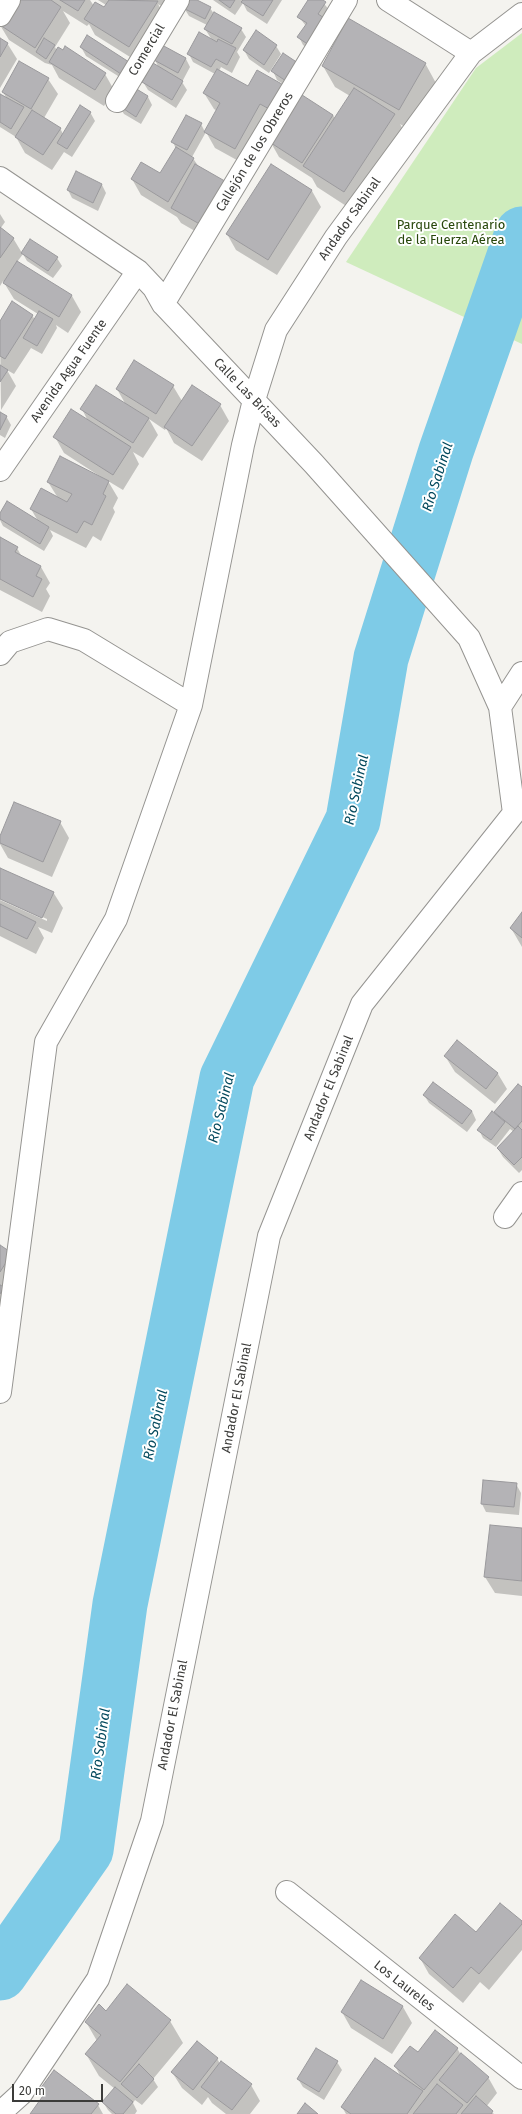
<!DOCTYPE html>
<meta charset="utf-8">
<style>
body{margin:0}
#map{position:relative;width:522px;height:2114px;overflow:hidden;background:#f4f3ef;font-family:"Fira Sans",sans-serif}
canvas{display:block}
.scale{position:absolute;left:12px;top:2084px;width:91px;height:18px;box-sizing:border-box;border:2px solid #3c3c3a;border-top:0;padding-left:5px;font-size:12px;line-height:14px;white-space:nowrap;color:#3c3c3a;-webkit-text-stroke:3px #fff;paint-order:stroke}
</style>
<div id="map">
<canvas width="522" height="2114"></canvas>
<div class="scale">20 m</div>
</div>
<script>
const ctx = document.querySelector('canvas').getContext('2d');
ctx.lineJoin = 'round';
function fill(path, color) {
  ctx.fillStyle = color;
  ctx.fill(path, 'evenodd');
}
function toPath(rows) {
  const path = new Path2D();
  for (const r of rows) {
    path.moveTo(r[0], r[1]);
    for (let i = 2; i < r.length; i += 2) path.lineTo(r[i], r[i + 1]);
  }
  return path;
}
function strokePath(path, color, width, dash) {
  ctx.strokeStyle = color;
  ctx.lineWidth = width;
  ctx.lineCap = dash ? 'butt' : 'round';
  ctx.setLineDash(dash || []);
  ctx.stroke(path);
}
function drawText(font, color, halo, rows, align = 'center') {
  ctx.font = font + ' "Fira Sans",sans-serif';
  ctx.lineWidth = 4;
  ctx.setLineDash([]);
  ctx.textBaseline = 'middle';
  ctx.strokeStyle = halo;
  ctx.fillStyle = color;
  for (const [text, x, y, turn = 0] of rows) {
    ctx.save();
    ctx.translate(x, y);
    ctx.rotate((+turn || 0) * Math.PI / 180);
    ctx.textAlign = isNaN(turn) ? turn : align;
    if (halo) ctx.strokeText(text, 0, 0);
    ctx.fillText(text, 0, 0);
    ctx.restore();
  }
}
fill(toPath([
 [522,33,522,344,346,262,476,68]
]), '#cfecbd');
fill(toPath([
 [15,0,90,0,94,6,104,9,106,5,98,0,181,0,172,13,158,4,166,18,138,62,95,35,89,24,87,26,63,11,70,23,55,47,57,51,105,74,114,90,104,106,59,78,52,65,45,63,9,40,0,25],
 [194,0,210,8,214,14,241,29,246,37,237,52,240,57,232,73,221,67,219,71,249,88,333,115,335,119,350,96,335,87,323,66,425,63,437,85,411,131,400,124,407,136,357,213,317,187,312,178,279,157,270,141,244,164,215,148,206,132,192,157,199,167,238,200,214,242,181,223,177,217,141,195,132,179,161,175,176,149,173,142,201,124,205,132,217,111,214,109,204,93,215,74,193,62,189,54,212,40,205,29,207,25,189,16,184,8],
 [213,0,282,0,267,24,247,11,243,3,235,15],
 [310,0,321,0,330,11,317,55,303,45,299,37,306,26,299,17],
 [0,39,7,43,17,59,0,88],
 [276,46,281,54,269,73,249,59,244,50],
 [81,47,128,62,126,81,86,56],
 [283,54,291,89,277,80,273,71],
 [186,59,190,67,182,82,187,90,176,108,148,90,143,82,159,68,155,60],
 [48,79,58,94,44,118,60,128,63,134,90,112,95,121,72,157,64,152,52,170,25,153,16,137,0,127,0,95,7,99,3,92],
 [130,87,148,97,152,105,141,124,124,114,119,106],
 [271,165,312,191,321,207,277,275,236,250,227,234],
 [76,173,102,185,106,193,98,211,72,198,68,190],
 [0,214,5,222,0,229,13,238,22,253,57,258,62,266,53,278,27,261,23,254,17,262,72,296,81,312,68,333,56,325,57,328,42,354,31,348,14,374,7,370,16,386,1,410,0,323,32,315,35,320,38,314,14,299,3,281,0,286],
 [134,362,173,386,182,401,220,405,229,421,202,461,174,443,166,428,165,430,149,419,158,435,143,458,133,452,139,464,123,490,108,481,118,498,113,508,115,512,101,541,93,536,86,548,50,530,53,536,44,551,3,526,0,520,0,514,38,521,31,509,58,498,48,482,100,478,101,477,64,453,55,437,88,421,82,409,126,405,117,389],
 [0,413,6,416,11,425,5,438,0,435],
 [0,538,17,548,22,557,41,567,50,583,46,589,50,596,42,612,0,590],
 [60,822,69,838,52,877,8,858,0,844,0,839],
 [0,869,53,892,63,908,52,933,38,927,44,938,36,954,0,936,0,900,47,921,47,919,0,898],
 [522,914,522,947,511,928],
 [445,1056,498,1074,507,1089,495,1104,455,1072],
 [518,1085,522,1088,522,1170,519,1173,503,1157,498,1149,514,1132,510,1129,496,1147,483,1138,479,1130],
 [424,1095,472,1111,476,1120,467,1132,429,1103],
 [0,1246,12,1253,0,1335],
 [516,1484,521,1493,519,1515,486,1512,482,1504],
 [491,1526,522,1529,522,1596,495,1593,485,1577],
 [522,1923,522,1950,489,1990,480,1982,463,2003,429,1974,420,1958,476,1933],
 [362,1981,403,2007,412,2023,392,2054,351,2028,342,2012],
 [106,2012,170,2021,183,2043,153,2079,158,2087,142,2105,135,2100,133,2103,137,2111,135,2114,112,2114,108,2110,103,2102,115,2089,99,2076,86,2054,97,2041,86,2022],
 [457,2048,461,2055,488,2077,497,2093,486,2107,494,2114,346,2114,342,2107,402,2079,395,2066,418,2053],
 [217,2058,220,2064,251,2085,260,2101,250,2114,226,2114,212,2103,208,2097,202,2105,182,2088,172,2072],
 [337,2062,342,2070,324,2100,303,2087,298,2079],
 [41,2089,98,2105,103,2114,31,2114,45,2096]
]), '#0003');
strokePath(toPath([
 [0,1973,86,1850,120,1604,227,1078,353,820,381,658,446,451,522,234]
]), '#7ecbe7', 55);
const building = toPath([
 [14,0,51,0,61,7,35,48,0,25,14,0],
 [60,0,85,0,78,11,60,0],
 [109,0,158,1,129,47,84,19,95,2,104,7,109,0],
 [187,0,197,0,211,7,205,19,183,8,187,0],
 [219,0,235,0,230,8,219,0],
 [243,0,273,0,263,16,241,2,243,0],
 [308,0,323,0,326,2,318,14,329,21,312,47,297,37,307,23,297,17,308,0],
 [214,12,242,28,232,44,204,29,214,12],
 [348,18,426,63,399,110,322,66,348,18],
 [256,30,277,45,264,65,243,50,256,30],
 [199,32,217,42,218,39,236,48,227,65,216,59,211,67,187,54,199,32],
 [87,35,129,62,121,74,80,47,87,35],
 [0,38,8,43,0,57,0,38],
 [44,38,55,45,46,59,36,52,44,38],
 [162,45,186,58,178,73,154,60,162,45],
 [65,46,106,73,95,90,49,62,58,47,63,50,65,46],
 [283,53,298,63,286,81,271,71,283,53],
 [19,61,49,78,31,109,2,92,19,61],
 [153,63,183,81,172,100,142,82,153,63],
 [217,69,248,86,257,70,287,87,273,111,260,104,235,149,204,132,220,103,203,93,217,69],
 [130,85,148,96,136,117,118,105,130,85],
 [354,88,395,114,344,192,303,166,354,88],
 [299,93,333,115,302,163,268,141,299,93],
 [0,94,24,107,11,129,0,122,0,94],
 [80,105,91,112,67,149,57,143,80,105],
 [32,110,61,128,43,155,15,137,32,110],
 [186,115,202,123,187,150,171,142,186,115],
 [176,147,194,158,168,202,131,179,141,162,160,173,176,147],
 [195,164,230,184,205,227,171,208,195,164],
 [271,164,312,190,268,260,226,234,271,164],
 [76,171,102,184,93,203,67,190,76,171],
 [0,227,14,238,0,258,0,227],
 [30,239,58,257,48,271,21,253,30,239],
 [17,261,72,295,59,317,3,283,17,261],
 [12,301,33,315,5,359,0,356,0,321,12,301],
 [39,311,53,319,37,346,23,338,39,311],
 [134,360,174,385,156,414,116,389,134,360],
 [0,365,8,370,0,382,0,365],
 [96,385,149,418,133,443,80,409,96,385],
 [192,385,221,404,192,446,164,427,192,385],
 [71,409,131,447,113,475,53,437,71,409],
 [0,412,7,416,0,430,0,412],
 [60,456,109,481,103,494,106,496,92,525,84,521,77,533,30,509,41,488,67,502,72,494,47,482,60,456],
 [7,501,49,527,40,544,0,519,0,513,7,501],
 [0,537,18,547,15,552,41,566,36,576,42,579,33,597,0,579,0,537],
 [14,802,61,821,43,862,0,843,0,836,14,802],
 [0,868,54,892,42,918,0,899,0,868],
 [0,904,36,922,27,939,0,926,0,904],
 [522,912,522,938,510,928,522,912],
 [457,1040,498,1073,486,1089,444,1056,457,1040],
 [433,1082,472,1111,462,1124,423,1095,433,1082],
 [518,1084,522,1087,522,1121,515,1129,494,1112,518,1084],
 [492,1111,505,1122,491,1140,477,1130,492,1111],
 [518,1126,522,1130,522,1157,514,1165,497,1148,518,1126],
 [0,1245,12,1253,0,1272,0,1245],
 [0,1285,4,1287,0,1294,0,1285],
 [483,1480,517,1483,514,1507,481,1504,483,1480],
 [490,1525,522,1528,522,1581,484,1577,490,1525],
 [500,1903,522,1921,522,1924,479,1974,471,1967,453,1988,419,1958,455,1914,476,1932,500,1903],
 [361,1980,403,2006,383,2039,341,2012,361,1980],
 [127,1984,171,2020,120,2082,85,2054,101,2035,85,2022,99,2004,106,2011,127,1984],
 [435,2030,458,2048,424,2090,394,2066,410,2046,418,2052,435,2030],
 [197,2041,218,2058,193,2090,171,2072,197,2041],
 [316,2048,338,2061,319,2092,297,2079,316,2048],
 [461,2053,489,2077,467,2103,439,2080,461,2053],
 [375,2058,423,2091,407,2114,351,2114,341,2107,375,2058],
 [221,2061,252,2084,232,2110,201,2087,221,2061],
 [139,2064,154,2079,137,2098,121,2084,139,2064],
 [54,2070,99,2104,91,2114,30,2114,45,2093,40,2089,54,2070],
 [437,2084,463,2105,456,2114,413,2114,437,2084],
 [115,2087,133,2102,123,2114,116,2114,102,2102,115,2087],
 [476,2096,493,2111,491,2114,461,2114,476,2096],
 [305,2103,318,2114,297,2114,305,2103]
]);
fill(building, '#b4b3b6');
strokePath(building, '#9a999c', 1);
const minor = toPath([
 [388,0,471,53],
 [0,15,9,0],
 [117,101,178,0],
 [0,178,138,271,154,288,163,304,314,464,469,638,500,707,514,813,362,1004,269,1236,152,1821,98,1979,21,2094,0,2113],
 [163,304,346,0],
 [0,470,138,271],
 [0,654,10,642,48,629,84,640,191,705],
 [500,707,522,673],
 [505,1217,522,1193],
 [0,1392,46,1042,116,919,191,705,243,445,254,400,276,330,336,237,471,53,522,14],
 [287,1892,522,2078]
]);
strokePath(minor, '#959491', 24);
strokePath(minor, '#fff', 22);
drawText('13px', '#3c3c3a', '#fff', [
 ["Comercial",147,50,-59],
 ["Callejón de los Obreros",255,152,-59],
 ["Andador Sabinal",350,219,-55],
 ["Avenida Agua Fuente",69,371,-55],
 ["Calle Las Brisas",247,393,46],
 ["Andador El Sabinal",329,1088,-68],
 ["Andador El Sabinal",237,1398,-79],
 ["Andador El Sabinal",173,1715,-79],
 ["Los Laureles",404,1986,38]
]);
drawText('13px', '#28470b', '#fff', [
 ["Parque Centenario",451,225],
 ["de la Fuerza Aérea",451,240]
]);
drawText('italic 14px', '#02485c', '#fff', [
 ["Río Sabinal",438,477,-72],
 ["Río Sabinal",357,790,-78],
 ["Río Sabinal",222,1108,-76],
 ["Río Sabinal",156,1425,-78],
 ["Río Sabinal",101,1744,-82]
]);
</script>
